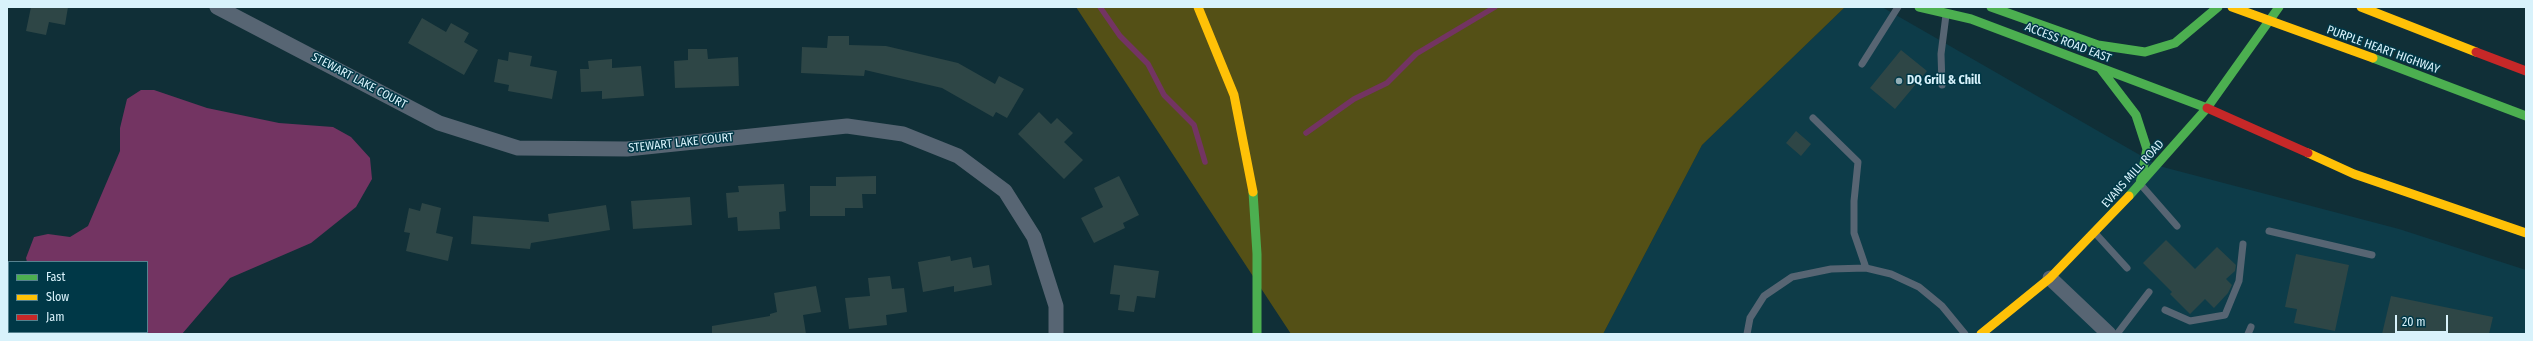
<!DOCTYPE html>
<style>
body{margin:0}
#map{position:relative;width:2533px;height:341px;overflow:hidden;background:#102f37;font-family:"Fira Sans Condensed",sans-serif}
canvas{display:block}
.frame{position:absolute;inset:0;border:8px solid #d8f2fb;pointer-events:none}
.legend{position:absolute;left:8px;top:261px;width:140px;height:72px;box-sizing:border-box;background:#003847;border:1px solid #56828f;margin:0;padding:5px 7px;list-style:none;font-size:12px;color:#d8f2fb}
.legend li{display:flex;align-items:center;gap:8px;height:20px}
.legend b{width:20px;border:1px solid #56828f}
.scale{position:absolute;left:2395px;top:315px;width:53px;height:18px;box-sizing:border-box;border:2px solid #d8f2fb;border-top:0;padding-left:5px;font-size:12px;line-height:14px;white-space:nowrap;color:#d8f2fb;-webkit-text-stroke:3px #003847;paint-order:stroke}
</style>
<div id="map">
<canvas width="2533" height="341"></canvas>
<div class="frame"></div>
<ul class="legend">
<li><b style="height:5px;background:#4caf50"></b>Fast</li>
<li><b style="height:5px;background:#ffc107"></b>Slow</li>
<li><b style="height:5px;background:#c62828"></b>Jam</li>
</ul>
<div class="scale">20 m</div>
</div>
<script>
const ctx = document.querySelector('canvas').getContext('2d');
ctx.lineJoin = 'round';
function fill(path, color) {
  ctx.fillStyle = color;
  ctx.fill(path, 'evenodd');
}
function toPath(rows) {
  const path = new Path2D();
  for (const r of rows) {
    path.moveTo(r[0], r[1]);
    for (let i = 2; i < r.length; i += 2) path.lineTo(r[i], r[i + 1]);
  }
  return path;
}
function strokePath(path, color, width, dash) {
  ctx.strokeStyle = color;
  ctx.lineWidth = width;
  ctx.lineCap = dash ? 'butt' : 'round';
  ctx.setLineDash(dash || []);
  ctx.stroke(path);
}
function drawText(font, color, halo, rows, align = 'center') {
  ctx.font = font + ' "Fira Sans Condensed",sans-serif';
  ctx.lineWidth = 3;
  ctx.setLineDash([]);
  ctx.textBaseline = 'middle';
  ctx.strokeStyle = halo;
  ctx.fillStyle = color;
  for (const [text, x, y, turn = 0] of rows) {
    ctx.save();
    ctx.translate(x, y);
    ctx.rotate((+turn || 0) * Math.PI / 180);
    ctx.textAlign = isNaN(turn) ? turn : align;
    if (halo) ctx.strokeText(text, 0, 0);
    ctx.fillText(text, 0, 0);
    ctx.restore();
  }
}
fill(toPath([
 [1845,7,1882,7,2159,166,2399,229,2526,270,2526,334,1603,334,1702,145]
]), '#0d3c49');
fill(toPath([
 [1076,7,1845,7,1702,145,1603,334,1291,334]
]), '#545016');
fill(toPath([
 [141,90,154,90,207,108,279,123,333,127,351,137,370,158,372,179,356,207,311,243,230,278,182,334,14,334,15,332,147,332,147,262,27,262,26,258,34,237,48,234,70,237,88,226,120,151,120,128,127,99]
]), '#733462');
strokePath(toPath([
 [1100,7,1120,36,1148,64,1164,95,1194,125,1205,162],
 [1306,133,1354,99,1387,83,1416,54,1495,7]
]), '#733462', 5.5);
fill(toPath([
 [31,7,68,7,65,25,49,22,46,35,26,31],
 [422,18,446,32,451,23,469,33,464,42,478,50,464,75,408,43],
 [828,36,849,36,849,45,886,46,958,63,995,84,999,76,1024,89,1007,118,996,112,993,117,942,88,865,70,864,76,801,73,802,47,827,48],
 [688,49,707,49,708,59,738,57,739,86,675,88,674,61,688,60],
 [1901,50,1927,71,1895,109,1870,88],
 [509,52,532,56,530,66,557,71,552,99,508,91,509,85,494,82,498,59,508,61],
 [612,59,612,68,641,66,644,96,602,99,602,91,581,92,580,69,589,69,588,61],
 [1039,112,1051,124,1057,118,1073,133,1064,142,1083,160,1064,179,1018,134],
 [1796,131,1811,144,1801,156,1786,143],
 [876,176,876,194,862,194,863,208,845,208,845,216,810,216,810,186,836,186,836,177],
 [1119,176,1139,215,1123,223,1125,228,1094,243,1081,218,1103,207,1094,188],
 [784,184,786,211,779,212,780,229,738,231,737,217,728,218,726,193,739,192,738,186],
 [690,197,692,225,633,229,631,201],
 [422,203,441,208,436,233,453,237,448,261,406,251,410,233,404,232,409,208,420,211],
 [606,205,610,230,531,243,530,249,471,244,473,216,549,222,548,214],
 [2166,240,2195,269,2217,247,2236,265,2235,271,2226,279,2232,285,2228,293,2214,308,2205,299,2190,314,2170,294,2172,292,2143,263],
 [2296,254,2349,265,2335,331,2294,323,2297,309,2285,307],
 [950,256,951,261,971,257,973,268,989,265,992,285,954,292,954,286,923,292,918,262],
 [1114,265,1159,271,1155,298,1137,296,1134,312,1118,310,1120,295,1110,294],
 [890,276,892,289,904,288,907,312,886,315,887,325,849,329,845,298,870,296,868,278],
 [816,286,821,312,803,315,806,334,712,334,712,326,770,316,770,314,777,312,774,293],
 [2391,296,2493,317,2489,334,2382,334]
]), '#2e4646');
strokePath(toPath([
 [1862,64,1898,7],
 [1942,85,1941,54,1946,15],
 [1813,118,1858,162,1854,201,1854,233,1866,268],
 [2142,186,2177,226],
 [2269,231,2372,255],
 [2096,234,2127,268],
 [2165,310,2190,321,2225,315,2239,281,2243,244],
 [1747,334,1750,318,1764,296,1792,277,1831,269,1866,268,1891,274,1919,287,1942,306,1965,334],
 [2117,334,2149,292],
 [2248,334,2251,327]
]), '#576573', 7);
strokePath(toPath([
 [217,7,439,123,518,148,627,149,847,126,903,134,958,156,1005,191,1034,237,1056,306,1056,334],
 [2050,278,2109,334]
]), '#576573', 15);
strokePath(toPath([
 [1919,7,1971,19,2207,108],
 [1991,7,2098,45,2145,52,2175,43,2218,7],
 [2373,58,2526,116],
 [2100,68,2136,115,2147,149,2140,184],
 [1253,192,1257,254,1257,334],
 [2129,196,2207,108,2279,7]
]), '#4caf50', 9);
strokePath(toPath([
 [1198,7,1234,95,1253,192],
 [2361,7,2476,52],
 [2308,153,2354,174,2526,233],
 [1981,334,2050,278,2129,196]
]), '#ffc107', 9);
strokePath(toPath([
 [2476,52,2526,71],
 [2207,108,2308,153]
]), '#c62828', 9);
strokePath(toPath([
 [2232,7,2373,58]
]), '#ffc107', 9);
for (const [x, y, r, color] of [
 [1899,81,4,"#92aeb6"]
]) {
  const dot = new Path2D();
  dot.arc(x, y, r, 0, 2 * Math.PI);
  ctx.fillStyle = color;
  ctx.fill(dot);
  strokePath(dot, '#003847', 1.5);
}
drawText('12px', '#d8f2fb', '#003847', [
 ["ACCESS ROAD EAST",2068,43,21],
 ["PURPLE HEART HIGHWAY",2383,50,20],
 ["STEWART LAKE COURT",359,81,28],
 ["STEWART LAKE COURT",681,143,-6],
 ["EVANS MILL ROAD",2133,174,-48]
]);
drawText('bold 12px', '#d8f2fb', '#003847', [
 ["DQ Grill & Chill",1907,81]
], 'left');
</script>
